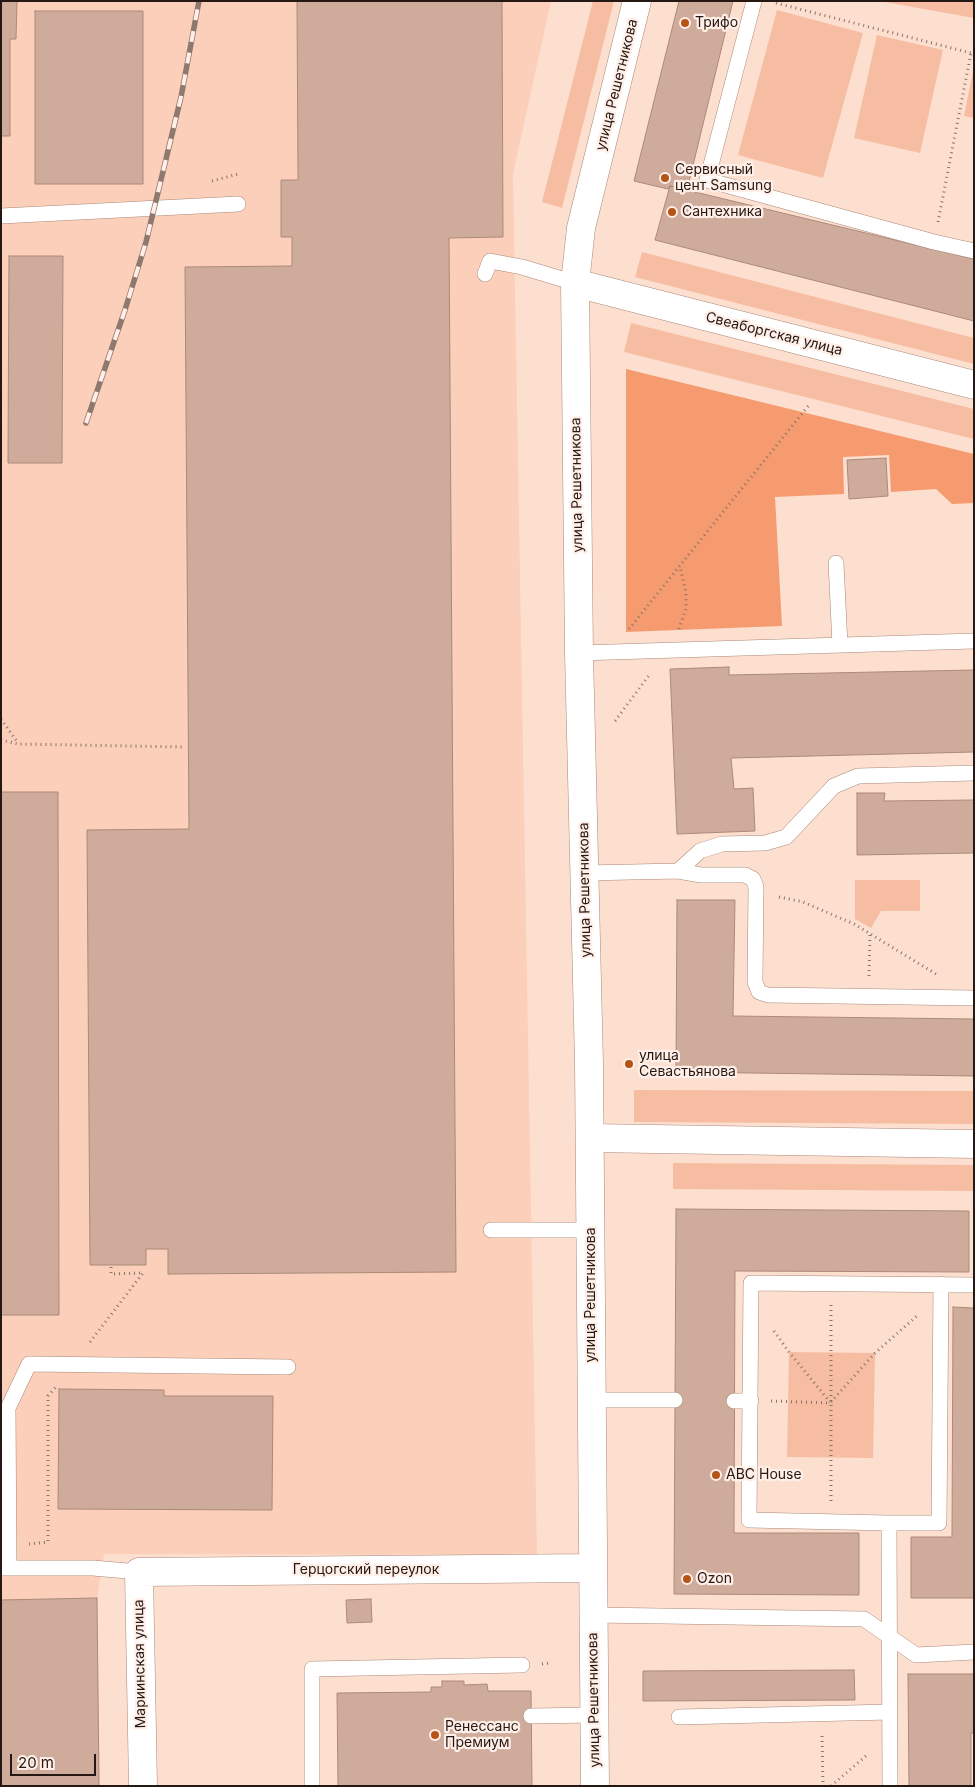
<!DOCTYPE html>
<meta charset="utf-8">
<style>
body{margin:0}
#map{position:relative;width:975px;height:1787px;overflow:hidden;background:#fddfd0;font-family:Inter,sans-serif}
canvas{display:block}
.frame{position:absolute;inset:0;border:2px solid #251812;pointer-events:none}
.scale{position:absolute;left:10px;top:1754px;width:86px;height:22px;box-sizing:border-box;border:2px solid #251812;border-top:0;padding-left:6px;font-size:15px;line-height:18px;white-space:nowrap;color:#251812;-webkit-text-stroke:4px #ffefe8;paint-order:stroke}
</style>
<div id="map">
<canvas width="975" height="1787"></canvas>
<div class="frame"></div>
<div class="scale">20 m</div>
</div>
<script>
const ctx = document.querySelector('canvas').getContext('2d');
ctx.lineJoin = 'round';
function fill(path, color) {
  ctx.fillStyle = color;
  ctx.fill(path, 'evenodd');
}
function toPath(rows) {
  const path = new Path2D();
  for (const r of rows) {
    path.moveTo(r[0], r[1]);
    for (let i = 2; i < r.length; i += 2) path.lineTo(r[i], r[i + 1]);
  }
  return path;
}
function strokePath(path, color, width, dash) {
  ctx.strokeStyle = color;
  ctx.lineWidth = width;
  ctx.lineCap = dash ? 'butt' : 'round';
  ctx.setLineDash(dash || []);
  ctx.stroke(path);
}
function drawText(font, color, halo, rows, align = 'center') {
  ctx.font = font + ' Inter,sans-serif';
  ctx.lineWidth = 4.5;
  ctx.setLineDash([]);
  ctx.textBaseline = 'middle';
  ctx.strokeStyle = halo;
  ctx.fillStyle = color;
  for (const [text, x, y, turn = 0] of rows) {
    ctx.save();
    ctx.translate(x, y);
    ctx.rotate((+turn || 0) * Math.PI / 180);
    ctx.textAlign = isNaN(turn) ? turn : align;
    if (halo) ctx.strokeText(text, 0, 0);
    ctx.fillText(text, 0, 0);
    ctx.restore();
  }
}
fill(toPath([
 [1,1,551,1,513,174,537,1555,104,1554,97,1598,100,1786,1,1786]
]), '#fbcfb9');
fill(toPath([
 [593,1,614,1,562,208,542,202],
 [879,1,974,1,974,18],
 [777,10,863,33,823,178,738,155],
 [877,35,943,50,920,153,854,138],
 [974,66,974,118,964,116],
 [642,252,974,338,974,364,635,277],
 [631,323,974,409,974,439,624,352],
 [855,880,920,880,920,911,881,911,871,928,855,919],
 [634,1090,974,1091,974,1124,634,1122],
 [673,1163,974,1165,974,1191,673,1189],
 [789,1352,875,1353,873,1458,787,1457]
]), '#f7bda2');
fill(toPath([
 [626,369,974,454,974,503,952,504,936,489,891,492,889,455,843,457,844,494,775,497,782,626,626,632]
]), '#f59b6f');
const building = toPath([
 [1,1,17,1,16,39,10,39,10,136,1,136,1,1],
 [297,1,502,1,503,237,449,238,456,1272,168,1274,168,1249,146,1249,146,1265,90,1265,87,830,189,829,185,267,292,266,292,237,281,237,281,180,298,180,297,1],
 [679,1,733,1,687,190,670,186,668,189,634,181,679,1],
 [35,11,143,11,143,184,35,184,35,11],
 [670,186,974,259,974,321,655,240,670,186],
 [9,256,63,256,62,463,8,463,9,256],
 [886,458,888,496,849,499,847,460,886,458],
 [729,667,729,675,974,670,974,752,731,758,734,789,753,788,755,831,677,834,670,669,729,667],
 [1,792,58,792,59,1315,1,1315,1,792],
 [857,793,885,793,884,801,974,800,974,853,857,855,857,793],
 [677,900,735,900,733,1016,974,1019,974,1076,676,1072,677,900],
 [676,1209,969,1211,969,1272,735,1271,734,1533,859,1533,859,1595,674,1594,676,1209],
 [953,1307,974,1308,974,1598,911,1598,911,1537,952,1537,953,1307],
 [59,1389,164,1390,164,1396,273,1396,272,1510,58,1509,59,1389],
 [97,1598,99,1786,1,1786,1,1600,97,1598],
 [371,1599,372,1622,347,1623,346,1600,371,1599],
 [854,1670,855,1700,643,1701,643,1671,854,1670],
 [908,1674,974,1674,974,1733,971,1733,971,1786,909,1786,908,1674],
 [442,1681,464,1681,464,1685,487,1684,488,1691,531,1691,532,1786,338,1786,337,1693,431,1692,431,1687,442,1687,442,1681]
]);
fill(building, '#cfab9b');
strokePath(building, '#ac8979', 1);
const lane = toPath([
 [754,1,707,180,934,242,974,251],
 [1,216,238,204],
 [485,274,490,261,522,267,575,283],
 [836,563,840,645],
 [579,653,974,641],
 [678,871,700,851,722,844,765,843,786,837,834,786,858,776,974,773],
 [585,873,678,871,701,875,745,875,753,879,756,887,755,982,759,992,768,995,974,998],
 [491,1230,591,1230],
 [592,1400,675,1400],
 [734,1401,751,1401],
 [889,1523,939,1523,941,1284],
 [1,1568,93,1568,139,1572],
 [9,1568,8,1408,29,1364,288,1367],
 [594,1615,864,1619,916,1655,974,1652],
 [531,1716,594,1715],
 [679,1717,890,1712],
 [312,1786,312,1669,522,1665],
 [890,1786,889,1523,749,1520,751,1283,974,1285]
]);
const street = toPath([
 [575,283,974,385],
 [590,1138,974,1144],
 [143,1786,139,1572,593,1568],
 [595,1786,589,1063,579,653,575,283,581,228,637,1]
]);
strokePath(lane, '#aa8878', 16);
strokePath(street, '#aa8878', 29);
strokePath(toPath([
 [776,3,971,53],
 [212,181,238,174],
 [938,222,971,53,974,52],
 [629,629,809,405],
 [679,629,686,609,686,593,680,567],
 [1,719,18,743],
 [615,721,650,674],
 [1,740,18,744,185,747],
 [779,897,803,902,854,924,936,974],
 [869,976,870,934],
 [774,1331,789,1352,830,1402],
 [90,1342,143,1273,111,1274,111,1267],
 [771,1401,830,1403],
 [831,1402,875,1353,918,1315],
 [831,1501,831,1305],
 [29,1544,48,1542,48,1396,56,1387],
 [542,1664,549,1663],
 [822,1736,823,1786],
 [831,1786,867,1755]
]), '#89746a', 3, [1, 4]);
strokePath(lane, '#fff', 15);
strokePath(street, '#fff', 28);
const rail = toPath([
 [86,423,125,310,146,242,181,97,199,1]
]);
strokePath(rail, '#8e796f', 5.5);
strokePath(rail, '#ffefe8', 4, [11]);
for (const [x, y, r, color] of [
 [685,23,5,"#b65418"],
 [665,178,5,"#b65418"],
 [672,212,5,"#b65418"],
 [629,1064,5,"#b65418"],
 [716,1475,5,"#b65418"],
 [687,1579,5,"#b65418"],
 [435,1735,5,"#b65418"]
]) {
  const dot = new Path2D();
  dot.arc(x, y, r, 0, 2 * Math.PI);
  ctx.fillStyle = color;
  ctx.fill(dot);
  strokePath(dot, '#ffefe8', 2);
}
drawText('14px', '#251812', '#ffefe8', [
 ["Трифо",695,23],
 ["Сервисный",675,170],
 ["цент Samsung",675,186],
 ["Сантехника",682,212],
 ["улица",639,1056],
 ["Севастьянова",639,1072],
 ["ABC House",726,1475],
 ["Ozon",697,1579],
 ["Ренессанс",445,1727],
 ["Премиум",445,1743]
], 'left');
drawText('14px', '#251812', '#ffefe8', [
 ["улица Решетникова",617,85,-76],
 ["Свеаборгская улица",774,334,14],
 ["улица Решетникова",577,485,-91],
 ["улица Решетникова",585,890,-91],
 ["улица Решетникова",591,1295,-90],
 ["Герцогский переулок",366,1570],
 ["Мариинская улица",140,1664,-91],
 ["улица Решетникова",594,1700,-91]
]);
</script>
